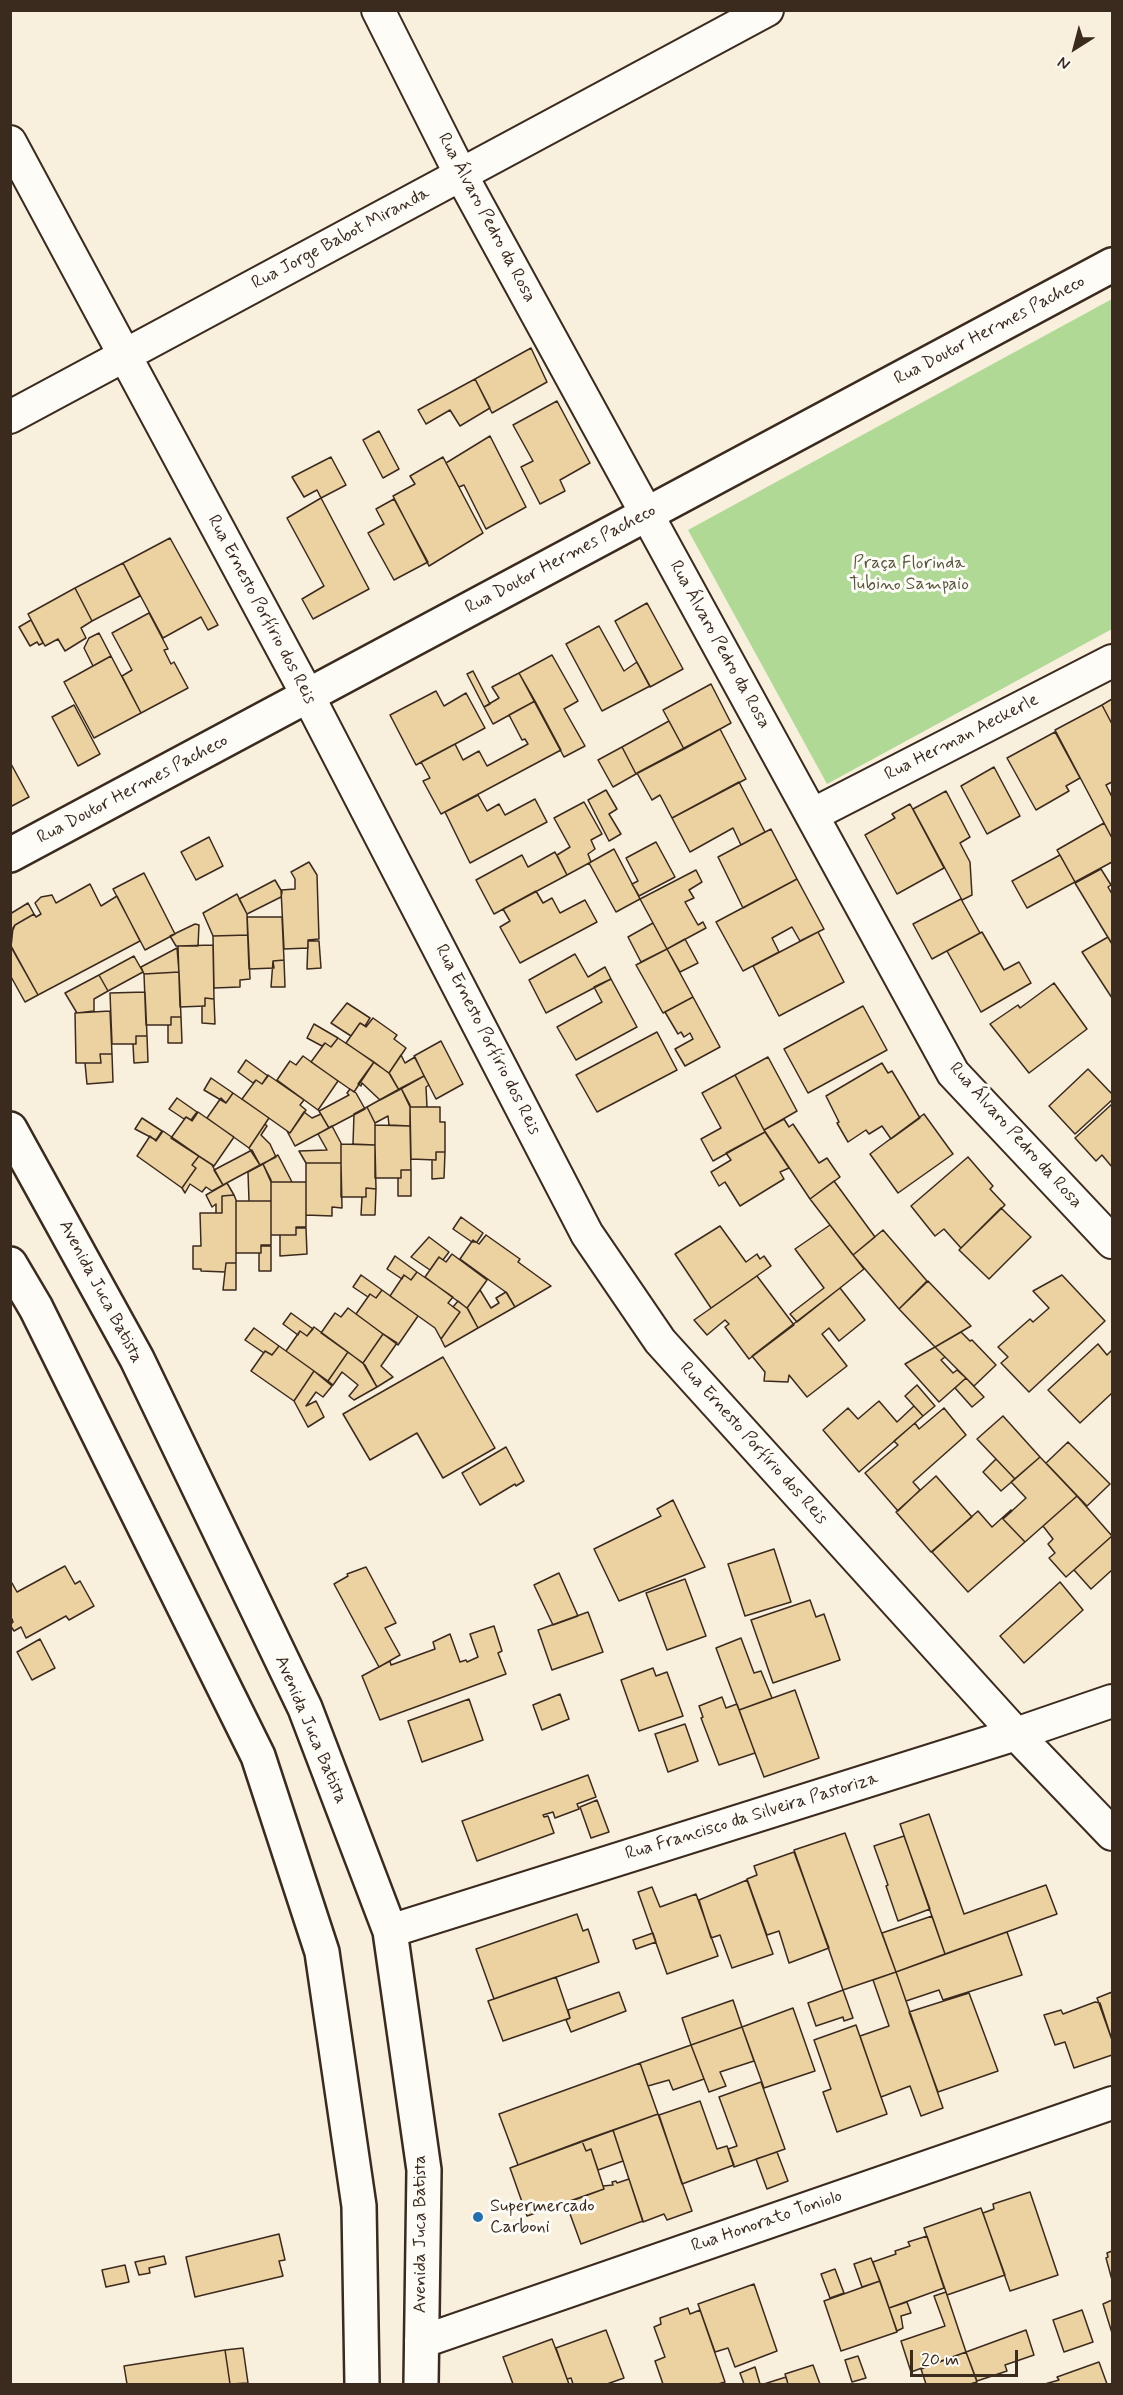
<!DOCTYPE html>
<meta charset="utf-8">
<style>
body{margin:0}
#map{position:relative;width:1123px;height:2395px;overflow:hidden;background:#f8efdd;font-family:Mynerve,sans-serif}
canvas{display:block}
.frame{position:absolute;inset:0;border:12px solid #3b2a1e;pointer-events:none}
.north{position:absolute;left:1045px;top:18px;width:60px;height:60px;-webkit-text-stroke:4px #fdfcf7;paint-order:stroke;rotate:216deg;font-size:16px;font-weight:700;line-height:24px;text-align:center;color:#3b2a1e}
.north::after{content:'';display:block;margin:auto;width:21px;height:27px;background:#3b2a1e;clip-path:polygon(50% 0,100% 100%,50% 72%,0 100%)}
.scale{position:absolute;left:910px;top:2350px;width:108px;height:27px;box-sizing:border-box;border:3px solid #3b2a1e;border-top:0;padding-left:8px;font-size:18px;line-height:21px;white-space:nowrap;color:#3b2a1e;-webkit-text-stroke:4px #fdfcf7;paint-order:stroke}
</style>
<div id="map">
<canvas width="1123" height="2395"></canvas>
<div class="frame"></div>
<div class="north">N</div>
<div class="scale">20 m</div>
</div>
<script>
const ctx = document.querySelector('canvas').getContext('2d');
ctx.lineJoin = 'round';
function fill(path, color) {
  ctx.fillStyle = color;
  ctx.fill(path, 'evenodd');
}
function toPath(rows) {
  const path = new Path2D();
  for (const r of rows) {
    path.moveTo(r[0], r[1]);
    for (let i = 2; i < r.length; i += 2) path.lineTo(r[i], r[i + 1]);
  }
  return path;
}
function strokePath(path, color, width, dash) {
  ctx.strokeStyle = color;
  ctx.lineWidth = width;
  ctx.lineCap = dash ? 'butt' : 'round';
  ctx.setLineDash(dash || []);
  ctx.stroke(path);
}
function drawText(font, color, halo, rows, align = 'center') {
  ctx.font = font + ' Mynerve,sans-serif';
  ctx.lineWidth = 6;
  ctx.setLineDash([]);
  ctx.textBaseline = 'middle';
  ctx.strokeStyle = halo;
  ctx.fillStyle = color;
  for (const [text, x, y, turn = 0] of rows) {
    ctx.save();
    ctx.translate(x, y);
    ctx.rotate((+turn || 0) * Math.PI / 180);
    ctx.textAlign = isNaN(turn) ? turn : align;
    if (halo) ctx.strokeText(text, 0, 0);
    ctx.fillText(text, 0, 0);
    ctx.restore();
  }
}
fill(toPath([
 [1112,299,1112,629,827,784,688,530]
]), '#b0d995');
const building = toPath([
 [531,348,547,382,492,413,475,379,531,348],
 [475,379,490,408,460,426,450,410,426,424,418,410,475,379],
 [557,401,590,463,560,480,565,491,540,504,521,467,533,461,513,425,557,401],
 [379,431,399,469,383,478,363,440,379,431],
 [490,436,526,507,486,529,464,485,459,487,446,463,490,436],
 [331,457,346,485,321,498,317,490,304,497,292,477,331,457],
 [443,457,483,533,429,566,393,496,415,484,410,476,443,457],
 [321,498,369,589,313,619,302,599,324,586,287,518,321,498],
 [394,499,428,562,394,580,368,533,384,524,376,509,394,499],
 [170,538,218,625,208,630,201,617,163,638,123,563,170,538],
 [123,563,140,596,92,621,75,588,123,563],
 [75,588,92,621,81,628,86,638,65,651,58,639,45,646,28,614,75,588],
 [647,603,683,669,650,687,615,621,647,603],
 [149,613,168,649,164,650,171,664,174,662,188,688,141,713,122,676,132,670,112,633,149,613],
 [31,620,43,643,39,645,37,642,30,646,19,627,31,620],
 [599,626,624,671,637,662,650,686,602,711,566,644,599,626],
 [99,633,111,656,93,666,84,648,89,638,99,633],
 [552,655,578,701,564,709,585,746,564,757,519,673,552,655],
 [111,656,141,713,94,738,64,682,111,656],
 [473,671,490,704,484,707,467,674,473,671],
 [519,673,535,701,493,724,484,707,499,698,492,687,519,673],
 [711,684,731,723,684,749,663,710,711,684],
 [436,691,444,706,466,693,485,728,416,765,390,715,436,691],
 [1112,699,1112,724,1102,705,1112,699],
 [535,701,561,750,441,814,423,781,430,778,421,762,455,744,463,760,479,751,487,766,528,744,525,739,522,740,509,715,535,701],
 [74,705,100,754,78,766,52,717,74,705],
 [1102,705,1112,724,1112,782,1106,785,1112,797,1112,838,1055,730,1102,705],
 [669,721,684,749,636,774,622,747,669,721],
 [720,729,746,779,672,818,660,795,652,800,637,773,720,729],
 [1055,732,1080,778,1066,786,1069,791,1036,810,1007,758,1055,732],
 [622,747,636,774,613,787,598,760,622,747],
 [10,762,29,797,10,807,10,762],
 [994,767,1020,816,987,834,961,786,994,767],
 [739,782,765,832,741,845,733,828,690,852,672,818,739,782],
 [606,790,617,809,609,814,621,834,609,841,588,800,606,790],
 [946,791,970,837,960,843,970,862,972,895,962,900,913,809,946,791],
 [478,795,487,811,499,804,505,815,535,799,547,822,470,863,445,812,478,795],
 [584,802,602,834,591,840,595,849,588,854,591,862,567,875,557,855,570,847,554,818,584,802],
 [910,804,944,868,897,894,865,835,895,818,892,814,910,804],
 [1104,823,1112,838,1112,862,1075,882,1057,850,1104,823],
 [771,829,797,879,743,908,718,857,771,829],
 [209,837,223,866,196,880,181,852,209,837],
 [656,842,675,877,639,896,632,884,638,881,626,858,656,842],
 [614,849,640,899,616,912,589,863,614,849],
 [555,852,567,875,494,914,476,880,522,855,528,867,555,852],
 [1060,855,1075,882,1027,908,1012,881,1060,855],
 [309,862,317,875,319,939,308,940,308,948,284,949,281,890,295,889,295,879,291,872,309,862],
 [1101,869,1111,885,1108,887,1112,894,1112,944,1075,883,1101,869],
 [696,870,702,882,689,890,694,898,685,902,698,925,703,922,706,928,667,949,640,899,696,870],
 [144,873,175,934,145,950,113,889,144,873],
 [797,879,824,929,800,941,792,927,772,938,779,952,743,971,716,922,797,879],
 [275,880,282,892,281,897,247,914,239,899,275,880],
 [90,884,101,906,117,896,140,941,38,995,11,947,13,928,15,925,34,914,36,917,41,914,35,903,41,897,52,895,56,903,90,884],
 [536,891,543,903,552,898,560,913,585,900,597,922,520,963,500,927,510,921,503,909,536,891],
 [237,894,247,914,248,935,213,936,203,913,237,894],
 [961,899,980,933,932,959,913,924,961,899],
 [28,903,34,914,15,925,10,937,10,914,28,903],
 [247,917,282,917,284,960,273,961,274,968,249,969,247,917],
 [653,923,667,949,641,962,628,937,653,923],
 [195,924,199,925,198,946,176,946,170,936,195,924],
 [818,932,844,982,779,1016,753,966,818,932],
 [982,932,1004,970,1019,962,1031,983,981,1012,947,951,982,932],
 [248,935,250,979,240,980,240,987,214,988,213,936,248,935],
 [1108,937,1112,944,1112,998,1082,952,1108,937],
 [685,939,698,963,680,972,667,949,685,939],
 [308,941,319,941,321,968,307,969,308,941],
 [10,944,38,995,25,1002,10,975,10,944],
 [213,945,214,999,205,998,205,1006,180,1007,178,946,213,945],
 [177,948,179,972,144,974,141,967,177,948],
 [667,949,693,997,663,1013,636,965,667,949],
 [575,954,588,977,605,967,611,979,546,1013,529,980,575,954],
 [134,956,143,972,108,991,99,975,134,956],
 [284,960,285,987,271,987,273,961,284,960],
 [179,972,181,1017,171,1017,171,1025,146,1025,144,974,179,972],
 [99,975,108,991,94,999,94,1011,77,1013,65,993,99,975],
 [611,979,637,1027,576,1060,557,1027,602,1002,594,987,611,979],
 [1054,983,1087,1029,1029,1073,990,1024,1018,1005,1020,1008,1054,983],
 [145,992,147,1036,136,1036,136,1044,112,1044,110,993,145,992],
 [693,997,720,1047,685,1066,675,1049,693,1039,690,1033,684,1037,681,1032,678,1034,665,1012,693,997],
 [205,998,214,999,215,1024,202,1023,202,1006,205,1006,205,998],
 [347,1003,370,1018,365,1026,360,1023,351,1036,331,1023,347,1003],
 [863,1006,887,1050,808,1093,784,1049,863,1006],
 [110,1011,112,1054,100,1054,101,1063,76,1063,75,1013,110,1011],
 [171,1017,181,1017,182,1043,168,1043,168,1025,171,1025,171,1017],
 [373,1018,397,1035,394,1039,406,1048,389,1073,346,1043,360,1023,366,1027,373,1018],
 [314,1024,338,1038,331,1047,325,1043,322,1046,307,1038,314,1024],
 [657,1032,677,1070,597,1112,576,1075,657,1032],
 [136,1036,147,1036,148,1062,134,1063,133,1044,136,1044,136,1036],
 [338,1038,374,1062,354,1092,311,1062,325,1043,331,1047,338,1038],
 [441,1041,463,1084,436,1099,414,1056,441,1041],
 [100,1054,112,1054,113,1082,87,1084,85,1063,101,1063,100,1054],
 [401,1055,405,1063,415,1057,424,1076,399,1090,389,1073,401,1055],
 [303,1056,338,1081,318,1110,277,1080,290,1061,296,1065,303,1056],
 [768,1057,797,1111,764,1130,735,1075,768,1057],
 [246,1060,268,1076,262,1084,256,1080,253,1083,238,1072,246,1060],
 [374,1062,390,1074,399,1090,380,1100,362,1083,361,1086,358,1084,374,1062],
 [882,1063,888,1073,892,1071,920,1118,891,1139,882,1126,869,1134,866,1130,848,1142,837,1123,839,1122,826,1096,882,1063],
 [1088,1069,1112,1094,1112,1100,1075,1134,1049,1106,1088,1069],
 [268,1075,304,1100,300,1105,306,1110,290,1133,242,1099,256,1080,262,1084,268,1075],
 [735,1075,765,1132,713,1161,701,1139,721,1128,702,1093,735,1075],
 [424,1076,429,1085,426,1087,427,1107,410,1107,401,1088,424,1076],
 [211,1078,233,1093,226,1103,204,1090,211,1078],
 [401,1088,410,1105,410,1126,389,1125,388,1116,375,1123,367,1107,401,1088],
 [350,1089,356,1093,365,1109,329,1128,319,1111,349,1095,347,1093,350,1089],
 [233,1093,269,1118,249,1148,207,1118,221,1098,226,1103,233,1093],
 [177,1098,197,1112,191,1120,186,1117,184,1119,169,1109,177,1098],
 [1112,1104,1112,1167,1102,1155,1096,1161,1075,1138,1112,1104],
 [367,1107,375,1123,375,1145,353,1144,354,1114,367,1107],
 [410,1107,440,1107,440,1122,445,1122,445,1152,436,1152,436,1160,411,1159,410,1107],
 [198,1112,234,1137,214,1166,171,1138,186,1117,192,1121,198,1112],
 [304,1112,312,1118,321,1114,329,1128,295,1146,287,1131,290,1133,304,1112],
 [924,1114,953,1154,898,1193,870,1154,924,1114],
 [142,1118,162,1131,156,1140,135,1129,142,1118],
 [784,1119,789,1127,793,1124,819,1163,827,1158,840,1177,810,1199,764,1130,784,1119],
 [265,1124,267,1126,261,1135,270,1144,276,1157,260,1165,249,1148,265,1124],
 [375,1125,410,1126,411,1170,401,1170,401,1178,375,1178,375,1125],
 [332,1126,341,1143,341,1163,306,1163,299,1151,327,1150,318,1134,332,1126],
 [163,1131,199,1156,192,1165,196,1168,182,1188,137,1156,150,1136,156,1141,163,1131],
 [765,1132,789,1168,780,1172,784,1179,740,1206,725,1182,719,1186,711,1172,731,1160,726,1153,765,1132],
 [341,1144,375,1145,376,1189,366,1188,366,1197,341,1197,341,1144],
 [252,1150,260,1165,223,1185,214,1170,252,1150],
 [436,1152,445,1152,444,1178,432,1179,432,1160,436,1160,436,1152],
 [278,1155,292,1182,271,1182,263,1164,278,1155],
 [199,1156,212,1165,223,1185,212,1191,206,1187,202,1192,190,1184,185,1193,182,1188,196,1168,192,1165,199,1156],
 [968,1157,993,1186,990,1189,1005,1205,961,1248,944,1229,935,1236,911,1206,968,1157],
 [306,1163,341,1163,342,1208,332,1207,332,1216,306,1215,306,1163],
 [263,1164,271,1180,271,1201,249,1201,248,1172,263,1164],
 [401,1170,411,1170,411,1196,398,1196,398,1178,401,1178,401,1170],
 [834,1181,875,1237,853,1255,810,1199,834,1181],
 [271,1182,306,1182,306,1227,296,1227,296,1235,271,1235,271,1182],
 [227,1183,234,1195,222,1196,222,1213,216,1213,216,1204,212,1207,206,1195,227,1183],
 [366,1188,376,1189,375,1215,361,1215,362,1197,366,1197,366,1188],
 [234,1195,236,1200,236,1263,226,1263,225,1272,201,1271,201,1269,193,1269,193,1246,201,1246,200,1213,222,1213,222,1196,234,1195],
 [236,1201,271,1201,271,1245,261,1245,261,1253,236,1253,236,1201],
 [1001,1208,1031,1237,989,1279,959,1250,1001,1208],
 [461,1217,483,1233,477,1242,472,1242,453,1229,461,1217],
 [830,1225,864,1269,797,1322,790,1314,824,1288,795,1249,830,1225],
 [720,1226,746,1262,757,1254,760,1259,764,1256,771,1266,711,1308,675,1254,720,1226],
 [296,1228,306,1228,307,1254,280,1256,280,1235,296,1235,296,1228],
 [883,1230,927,1281,899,1309,853,1255,883,1230],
 [486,1235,520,1259,518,1262,551,1286,515,1307,507,1293,460,1259,473,1240,479,1244,486,1235],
 [429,1237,449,1252,443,1260,439,1257,430,1270,411,1257,429,1237],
 [261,1246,271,1246,271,1271,259,1271,259,1253,261,1253,261,1246],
 [452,1254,487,1280,467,1308,425,1277,439,1257,446,1262,452,1254],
 [395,1256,417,1272,411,1280,404,1275,402,1279,387,1269,395,1256],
 [226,1263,236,1263,236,1290,223,1290,226,1263],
 [417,1272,453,1297,448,1303,460,1312,441,1339,435,1328,390,1296,404,1275,411,1280,417,1272],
 [361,1275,382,1290,376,1298,370,1294,368,1297,353,1287,361,1275],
 [1062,1275,1105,1321,1029,1392,1001,1363,1008,1357,998,1347,1030,1319,1033,1322,1049,1308,1033,1291,1062,1275],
 [757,1276,794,1325,749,1359,725,1327,729,1324,725,1320,707,1335,694,1320,757,1276],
 [928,1281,971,1326,935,1347,899,1309,928,1281],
 [840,1288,865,1320,839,1341,829,1328,822,1334,847,1366,807,1397,789,1375,788,1382,764,1381,765,1372,752,1356,840,1288],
 [382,1290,418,1316,398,1345,356,1314,370,1294,376,1298,382,1290],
 [480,1290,491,1308,499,1303,496,1298,506,1292,515,1307,478,1328,467,1308,480,1290],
 [458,1301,468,1309,478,1328,445,1347,441,1339,460,1312,453,1307,458,1301],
 [348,1308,383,1334,363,1363,321,1333,335,1313,341,1317,348,1308],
 [291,1313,313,1329,307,1336,300,1331,298,1335,283,1324,291,1313],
 [314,1327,348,1352,328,1381,286,1351,300,1331,307,1336,314,1327],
 [254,1328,279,1346,272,1355,265,1351,264,1353,245,1340,254,1328],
 [961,1332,970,1341,972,1340,996,1365,974,1386,935,1347,961,1332],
 [383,1334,397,1343,381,1366,393,1377,377,1387,363,1363,383,1334],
 [1098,1344,1107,1355,1112,1350,1112,1393,1080,1423,1048,1390,1098,1344],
 [279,1346,314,1371,294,1401,251,1371,265,1351,272,1355,279,1346],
 [935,1347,945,1357,941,1360,953,1373,957,1370,966,1378,939,1402,905,1364,935,1347],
 [348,1352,365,1365,377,1387,354,1400,349,1396,358,1385,342,1372,333,1385,328,1381,348,1352],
 [443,1357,495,1448,443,1478,417,1433,370,1460,343,1414,443,1357],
 [314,1371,332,1386,323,1397,316,1392,306,1406,316,1401,324,1417,308,1427,294,1401,314,1371],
 [966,1378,984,1397,972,1407,955,1388,966,1378],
 [917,1385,935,1406,923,1416,905,1396,917,1385],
 [879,1401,897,1422,914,1406,923,1416,859,1472,823,1430,848,1408,858,1419,879,1401],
 [944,1408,966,1435,913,1482,920,1490,898,1511,865,1473,898,1445,894,1441,915,1423,919,1429,944,1408],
 [1003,1416,1040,1457,1015,1479,977,1439,1003,1416],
 [1068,1442,1110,1484,1087,1506,1046,1463,1068,1442],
 [506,1447,524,1481,516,1486,515,1484,480,1505,462,1473,506,1447],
 [1040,1457,1077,1496,1025,1542,1003,1519,1026,1498,1011,1482,1040,1457],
 [996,1459,1015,1479,1001,1491,983,1472,996,1459],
 [936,1476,972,1517,931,1552,896,1512,936,1476],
 [1077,1496,1112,1536,1066,1577,1049,1558,1055,1553,1048,1544,1053,1539,1043,1526,1077,1496],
 [673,1500,705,1567,619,1601,594,1549,661,1516,657,1509,673,1500],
 [1011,1510,1012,1511,1003,1519,1025,1542,968,1592,932,1552,978,1511,992,1527,1011,1510],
 [1112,1536,1112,1570,1091,1589,1074,1570,1112,1536],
 [774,1549,791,1602,745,1616,728,1564,774,1549],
 [65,1566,75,1584,80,1581,94,1606,69,1620,66,1616,26,1638,21,1627,14,1631,10,1625,13,1622,12,1619,10,1620,10,1584,12,1583,17,1592,65,1566],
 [366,1567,396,1623,385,1628,400,1655,379,1667,334,1584,348,1576,347,1574,366,1567],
 [559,1573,578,1616,553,1625,534,1585,559,1573],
 [685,1579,706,1636,667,1650,646,1593,685,1579],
 [1060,1582,1083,1610,1024,1663,1000,1636,1060,1582],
 [810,1600,816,1617,824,1614,840,1660,773,1683,751,1620,810,1600],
 [588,1612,603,1652,552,1670,538,1630,588,1612],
 [494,1626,502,1651,498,1653,506,1674,380,1720,362,1676,390,1661,391,1665,435,1649,433,1642,450,1634,460,1662,466,1660,467,1662,478,1657,470,1634,494,1626],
 [741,1638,754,1673,761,1671,772,1698,739,1710,716,1648,741,1638],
 [40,1639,55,1668,32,1680,17,1652,40,1639],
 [653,1668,656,1676,667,1672,683,1716,639,1731,621,1680,653,1668],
 [795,1690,819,1758,764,1777,739,1710,795,1690],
 [560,1694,569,1719,542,1730,533,1705,560,1694],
 [722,1697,726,1708,737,1704,755,1753,719,1765,701,1718,703,1717,699,1706,722,1697],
 [469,1699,483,1740,422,1762,408,1721,469,1699],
 [685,1724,698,1761,668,1772,655,1734,685,1724],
 [588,1775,596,1797,577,1804,579,1809,555,1818,553,1812,543,1815,544,1817,548,1816,554,1833,477,1861,462,1821,588,1775],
 [597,1800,609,1832,591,1838,580,1807,597,1800],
 [929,1814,964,1914,1046,1885,1057,1914,945,1954,900,1824,929,1814],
 [845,1833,896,1972,843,1990,794,1850,845,1833],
 [904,1836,930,1909,898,1921,886,1886,888,1885,874,1846,904,1836],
 [794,1852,829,1948,789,1963,779,1931,767,1935,747,1879,757,1875,754,1866,794,1852],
 [747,1880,773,1954,732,1968,720,1935,711,1938,699,1900,747,1880],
 [652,1887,660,1907,696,1894,718,1956,667,1974,638,1892,652,1887],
 [577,1914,583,1931,588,1929,599,1962,494,1999,476,1949,577,1914],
 [932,1916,945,1954,896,1972,882,1933,932,1916],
 [1007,1932,1022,1975,943,2000,939,1990,906,2001,896,1972,1007,1932],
 [653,1933,656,1942,636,1949,633,1940,653,1933],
 [896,1972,943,2108,921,2116,910,2086,881,2097,860,2036,889,2026,873,1980,896,1972],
 [556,1977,570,2018,503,2041,488,2001,556,1977],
 [843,1990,853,2018,844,2021,843,2017,816,2026,808,2003,843,1990],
 [619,1992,626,2011,571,2032,566,2020,570,2018,568,2010,619,1992],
 [1112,1992,1112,2040,1097,1998,1112,1992],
 [969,1993,998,2071,938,2092,909,2012,969,1993],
 [733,2000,742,2027,691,2045,682,2018,733,2000],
 [1095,2002,1100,2003,1112,2040,1112,2055,1074,2068,1065,2042,1055,2045,1044,2015,1061,2010,1063,2014,1095,2002],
 [793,2008,815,2071,764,2088,742,2027,793,2008],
 [856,2025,887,2114,837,2132,823,2092,831,2089,814,2040,856,2025],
 [742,2027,754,2061,720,2072,726,2086,709,2092,691,2045,742,2027],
 [691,2045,704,2079,673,2090,669,2080,648,2086,640,2063,691,2045],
 [640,2063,658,2114,518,2165,499,2114,640,2063],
 [761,2082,785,2149,734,2167,728,2149,737,2146,719,2097,761,2082],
 [700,2101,717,2149,727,2146,734,2165,682,2184,659,2115,700,2101],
 [658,2114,692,2211,667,2220,664,2214,643,2222,613,2130,658,2114],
 [613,2130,623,2161,598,2170,591,2149,586,2151,582,2141,613,2130],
 [582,2141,586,2151,591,2149,604,2189,527,2216,510,2168,582,2141],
 [777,2152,788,2181,767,2189,756,2159,777,2152],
 [629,2179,643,2221,581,2244,566,2203,604,2189,603,2186,613,2185,612,2182,616,2181,617,2183,629,2179],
 [1030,2192,1058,2275,1010,2291,983,2213,994,2209,993,2204,1030,2192],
 [981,2208,1005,2275,947,2295,924,2228,981,2208],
 [279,2234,285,2260,279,2261,283,2276,195,2297,186,2257,279,2234],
 [927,2236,944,2288,889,2308,873,2262,896,2254,895,2251,910,2246,908,2242,927,2236],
 [1112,2251,1112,2280,1106,2258,1108,2257,1107,2253,1112,2251],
 [164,2256,166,2264,149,2268,150,2273,139,2275,135,2262,164,2256],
 [871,2258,880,2281,862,2287,854,2264,871,2258],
 [125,2265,129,2282,106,2287,102,2270,125,2265],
 [835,2269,844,2293,830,2298,821,2274,835,2269],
 [880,2281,897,2332,841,2351,824,2301,880,2281],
 [754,2284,777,2351,735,2367,728,2348,715,2352,698,2304,754,2284],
 [946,2292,966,2352,911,2372,901,2341,945,2326,934,2296,946,2292],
 [1112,2300,1112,2333,1103,2304,1112,2300],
 [907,2302,911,2313,901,2316,903,2328,897,2331,889,2308,907,2302],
 [688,2308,690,2314,700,2310,725,2382,718,2384,663,2384,655,2361,665,2357,654,2327,661,2324,660,2318,688,2308],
 [1082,2310,1093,2342,1064,2352,1053,2320,1082,2310],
 [606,2330,624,2378,607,2384,573,2384,571,2378,567,2379,556,2348,606,2330],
 [1026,2330,1034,2355,1005,2365,1007,2371,977,2381,966,2352,1026,2330],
 [552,2339,569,2384,513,2384,503,2357,552,2339],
 [243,2348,248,2383,230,2384,225,2350,243,2348],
 [225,2350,230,2384,127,2384,124,2366,225,2350],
 [966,2352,977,2382,970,2384,926,2384,921,2369,966,2352],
 [858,2356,866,2378,852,2382,845,2360,858,2356],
 [1099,2362,1107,2384,1045,2384,1059,2380,1057,2377,1099,2362],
 [813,2365,820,2384,788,2384,785,2374,813,2365],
 [755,2367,760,2384,744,2384,740,2373,755,2367],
 [786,2377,788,2384,764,2384,786,2377]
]);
fill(building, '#ecd1a1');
strokePath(building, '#3b2a1e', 1.5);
const minor = toPath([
 [378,10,461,175,953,1073,1112,1242],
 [10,142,308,696,587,1234,660,1341,1016,1734,1112,1834],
 [10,417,767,10],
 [812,815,1112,661],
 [390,1931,1016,1734,1112,1701],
 [421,2342,1112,2103]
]);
const tertiary = toPath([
 [10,855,1112,265]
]);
const primary = toPath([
 [10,1129,137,1359,305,1708,390,1931,424,2170,421,2384],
 [10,1264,36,1308,258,1756,322,1952,359,2206,362,2384]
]);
strokePath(minor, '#3b2a1e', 36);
strokePath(tertiary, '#3b2a1e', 38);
strokePath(primary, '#3b2a1e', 38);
strokePath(minor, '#fdfcf7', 32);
strokePath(tertiary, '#fdfcf7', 33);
strokePath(primary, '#fdfcf7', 33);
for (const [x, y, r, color] of [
 [478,2217,6,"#1f6fb2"]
]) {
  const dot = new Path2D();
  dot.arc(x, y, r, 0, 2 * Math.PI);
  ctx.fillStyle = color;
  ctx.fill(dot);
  strokePath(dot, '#fdfcf7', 2);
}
drawText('18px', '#3b2a1e', '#fdfcf7', [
 ["Rua Álvaro Pedro da Rosa",486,218,62],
 ["Rua Jorge Babot Miranda",341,239,-28],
 ["Rua Doutor Hermes Pacheco",990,331,-28],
 ["Rua Doutor Hermes Pacheco",561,560,-28],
 ["Rua Ernesto Porfírio dos Reis",261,610,62],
 ["Rua Álvaro Pedro da Rosa",719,645,61],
 ["Rua Herman Aeckerle",962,738,-27],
 ["Rua Doutor Hermes Pacheco",133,790,-28],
 ["Rua Ernesto Porfírio dos Reis",487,1040,63],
 ["Rua Álvaro Pedro da Rosa",1015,1136,48],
 ["Avenida Juca Batista",100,1292,62],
 ["Rua Ernesto Porfírio dos Reis",753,1444,48],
 ["Avenida Juca Batista",310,1730,67],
 ["Rua Francisco da Silveira Pastoriza",752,1817,-17],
 ["Rua Honorato Toniolo",767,2222,-19],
 ["Avenida Juca Batista",421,2234,-90]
]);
drawText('18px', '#58563c', '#fdfcf7', [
 ["Praça Florinda",909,564],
 ["Tubino Sampaio",909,585]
]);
drawText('18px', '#3b2a1e', '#fdfcf7', [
 ["Supermercado",490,2207],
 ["Carboni",490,2228]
], 'left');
</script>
